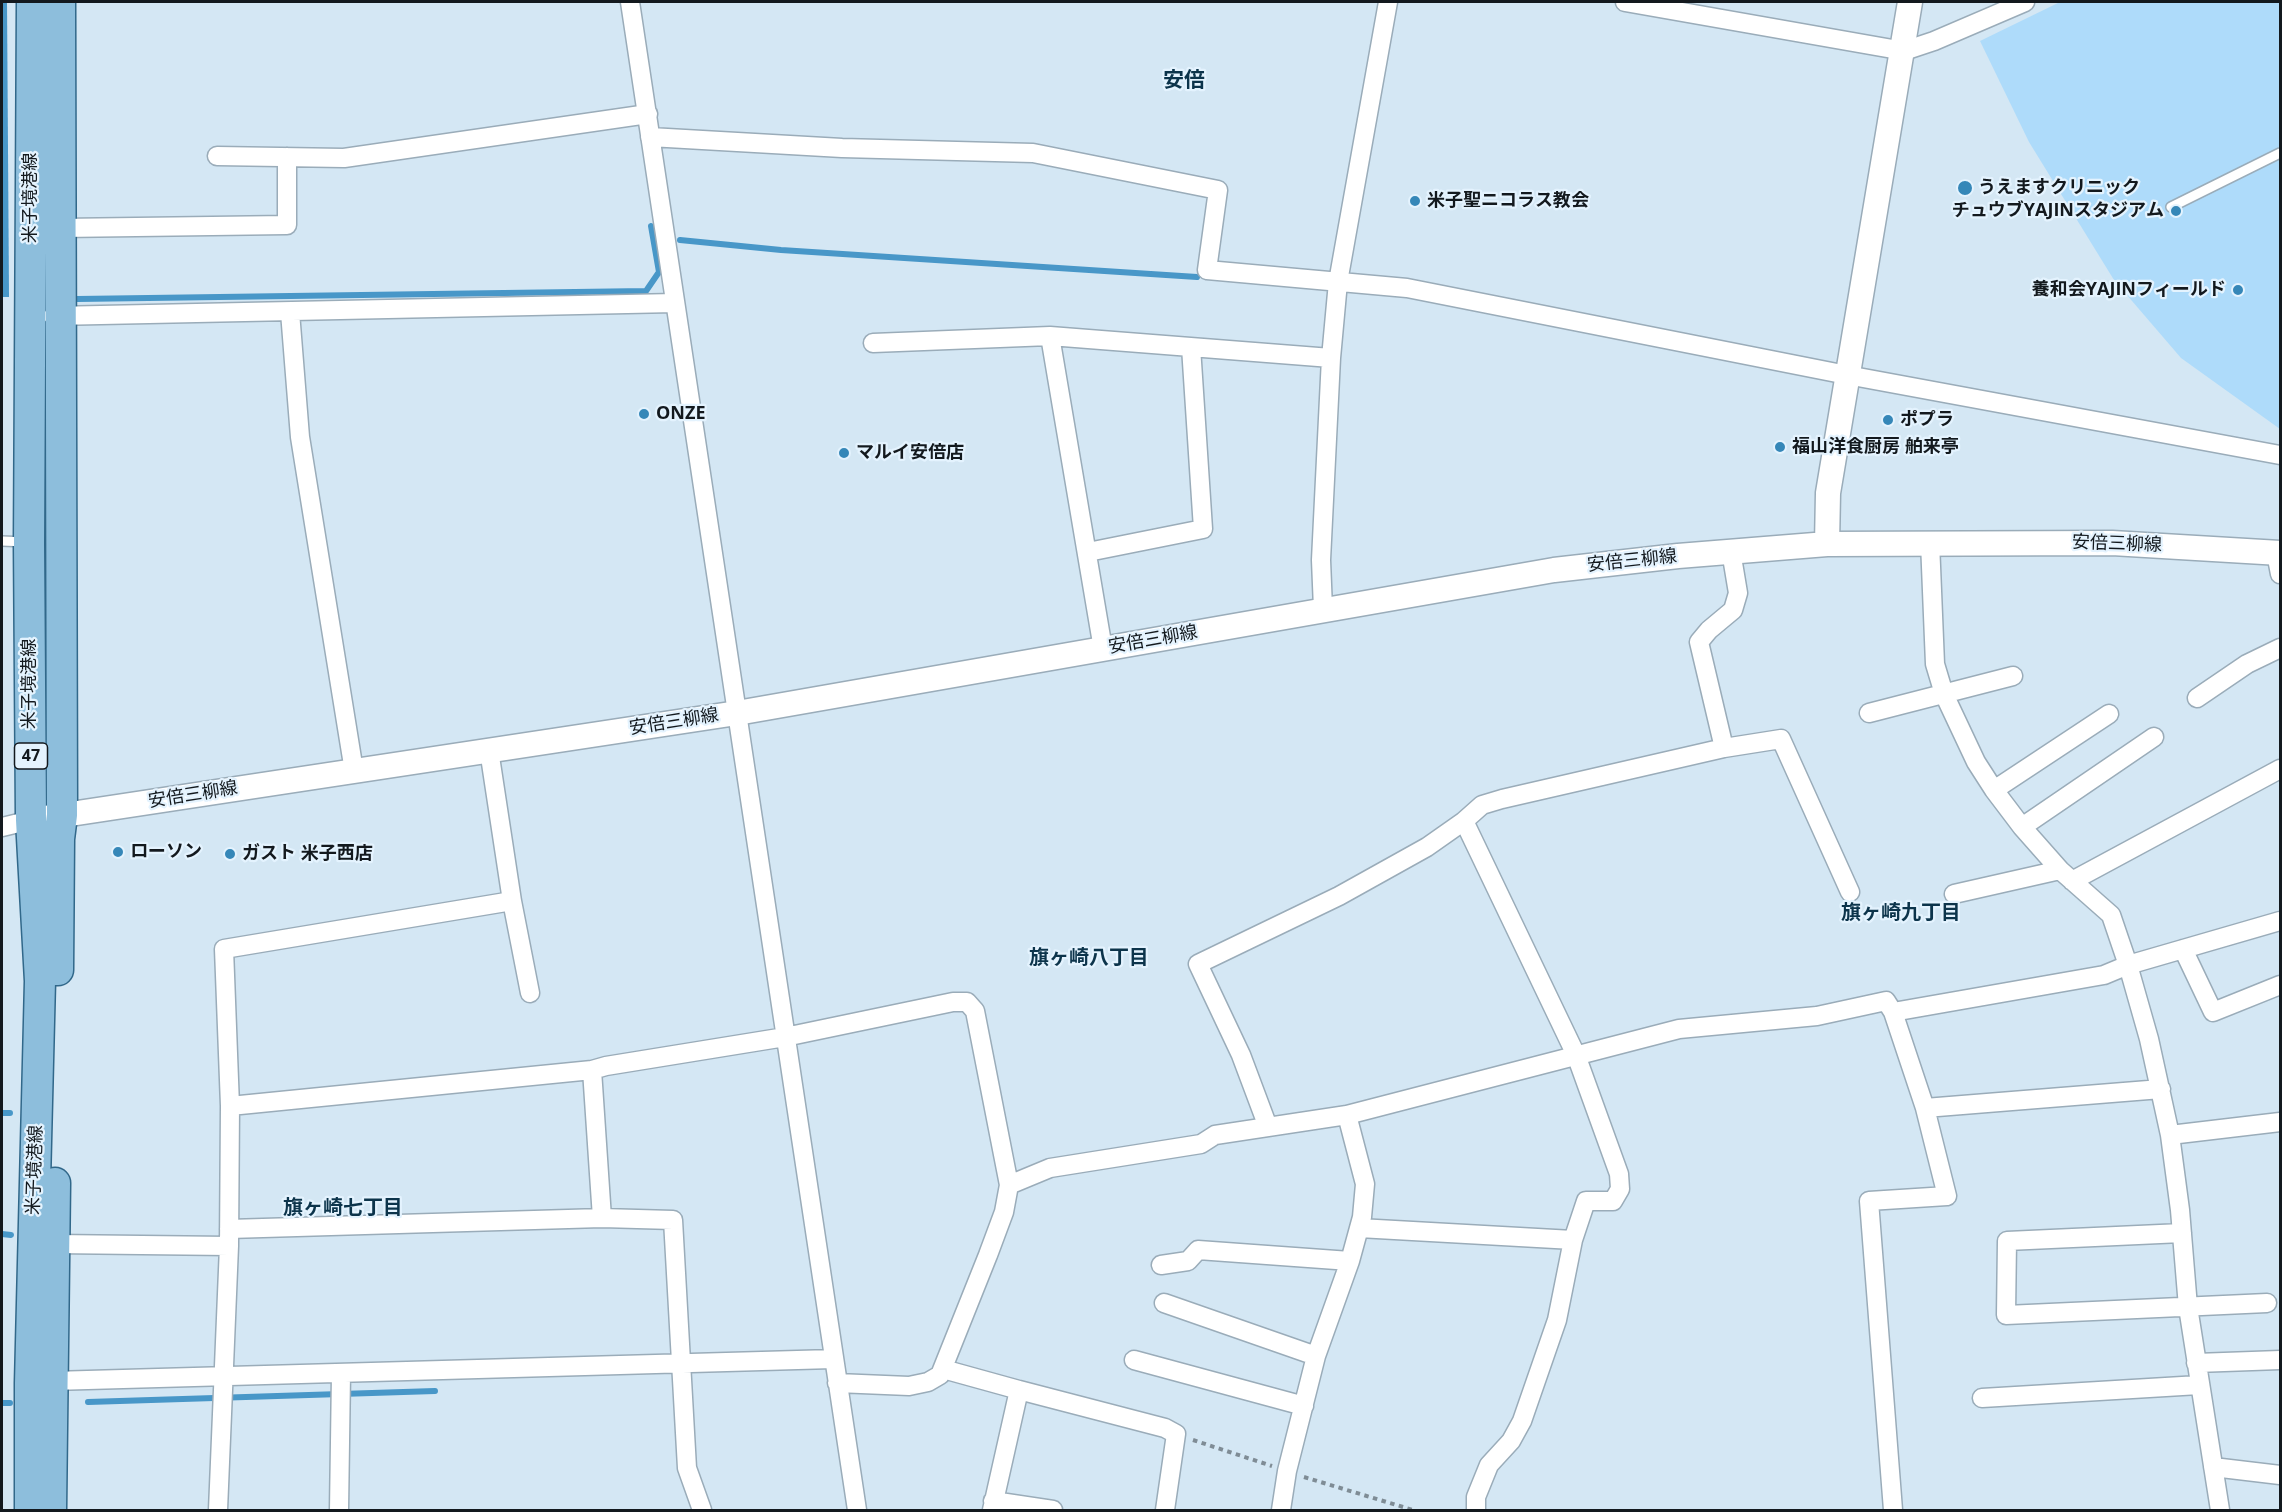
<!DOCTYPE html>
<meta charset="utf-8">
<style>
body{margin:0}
#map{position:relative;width:2282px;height:1512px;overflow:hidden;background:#d4e7f4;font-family:"Open Sans",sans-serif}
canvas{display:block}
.frame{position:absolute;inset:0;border:3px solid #13191e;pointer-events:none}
</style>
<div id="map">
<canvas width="2282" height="1512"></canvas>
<div class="frame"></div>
</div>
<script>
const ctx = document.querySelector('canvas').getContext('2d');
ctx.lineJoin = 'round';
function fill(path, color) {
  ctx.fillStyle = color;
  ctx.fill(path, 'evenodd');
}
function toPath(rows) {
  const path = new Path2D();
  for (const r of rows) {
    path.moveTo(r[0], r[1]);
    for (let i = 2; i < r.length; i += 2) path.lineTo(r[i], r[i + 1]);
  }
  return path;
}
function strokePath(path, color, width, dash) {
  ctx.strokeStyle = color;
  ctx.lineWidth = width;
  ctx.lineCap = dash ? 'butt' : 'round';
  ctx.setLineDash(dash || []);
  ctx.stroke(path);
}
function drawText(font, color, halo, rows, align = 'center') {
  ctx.font = font + ' "Open Sans","Noto Sans JP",sans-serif';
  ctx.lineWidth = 4.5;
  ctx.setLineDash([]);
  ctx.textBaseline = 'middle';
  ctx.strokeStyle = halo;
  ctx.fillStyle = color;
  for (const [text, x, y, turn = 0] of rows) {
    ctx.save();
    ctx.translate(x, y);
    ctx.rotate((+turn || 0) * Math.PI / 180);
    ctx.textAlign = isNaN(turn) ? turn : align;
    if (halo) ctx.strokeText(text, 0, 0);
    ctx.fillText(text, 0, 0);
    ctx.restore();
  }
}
fill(toPath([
 [2060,2,2280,2,2280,429,2181,358,2114,280,2029,142,1980,41]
]), '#aedbfa');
fill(toPath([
 [2,2,7,2,9,297,2,297]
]), '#4897c8');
strokePath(toPath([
 [680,240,781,250,1197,277],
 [77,299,646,291,659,272,651,226],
 [2,1113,10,1113],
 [2,1234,11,1235],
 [88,1402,435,1391],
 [2,1403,10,1403]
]), '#4897c8', 6);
const service = toPath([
 [2171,207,2280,153],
 [2,541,26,542]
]);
const minor = toPath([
 [630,2,857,1510],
 [1625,2,1904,51,1934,41,2025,2],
 [650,137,842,148,1033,153,1218,190,1207,270,1407,288,1847,375,2280,455],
 [217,156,344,158,648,114],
 [61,228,287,225,287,157],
 [290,312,300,437,354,771],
 [53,316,675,303],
 [1050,336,1103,649],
 [873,343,1050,336,1331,358,1338,282,1388,2],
 [1930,542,1935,664,1944,694,1976,762,1994,790,2022,827,2060,870,2111,915,2128,965,2149,1039,2170,1135,2180,1210,2188,1307,2220,1510],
 [1088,552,1203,529,1191,347],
 [2276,553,2280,574],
 [1323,609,1321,560,1331,358],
 [2197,698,2247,664,2280,648],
 [1869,713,2013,676],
 [1724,748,1781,739,1850,892],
 [1994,790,2109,714],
 [2,827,31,820],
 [2022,827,2154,737],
 [2072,881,2280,769],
 [1954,894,2060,870],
 [512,901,530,993],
 [2183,949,2213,1012,2280,985],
 [1893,1012,2104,975,2128,965,2280,921],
 [592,1070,606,1066,785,1037,953,1002,967,1002,975,1011,1009,1185],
 [230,1106,592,1070,602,1218],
 [1925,1108,2161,1089],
 [1347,1115,1679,1029,1817,1016,1886,1001,1893,1012,1925,1108,1947,1196,1869,1201,1893,1510],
 [1268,1127,1241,1055,1198,964,1339,896,1427,847,1464,821],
 [2170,1135,2280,1122],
 [1359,1228,1573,1240],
 [229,1229,602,1218,673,1220,687,1468,702,1510],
 [2182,1233,2007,1241,2006,1315,2267,1303],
 [54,1244,229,1246],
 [1161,1265,1188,1261,1198,1250,1350,1261],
 [1164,1303,1316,1356],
 [1134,1360,1304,1406],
 [2196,1363,2280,1360],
 [943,1369,1019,1390,992,1510],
 [52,1381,833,1359],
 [837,1383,909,1386,928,1382,940,1375,988,1255,1004,1212,1009,1185,1050,1168,1201,1144,1215,1135,1347,1115,1365,1184,1362,1217,1350,1261,1316,1356,1287,1471,1281,1510],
 [1019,1390,1165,1428,1176,1434,1165,1510],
 [1982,1398,2199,1385],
 [2213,1467,2280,1475],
 [993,1501,1053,1510],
 [218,1510,229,1246,230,1106,224,949,512,901,489,750],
 [339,1510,341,1374],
 [1476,1510,1476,1497,1489,1465,1511,1441,1522,1421,1557,1320,1573,1240,1586,1201,1613,1201,1620,1189,1619,1174,1576,1055,1464,821,1482,805,1502,799,1724,748,1699,642,1709,630,1733,610,1738,593,1731,551]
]);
const tertiary = toPath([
 [1827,544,1828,493,1910,2],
 [31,820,737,713,1554,570,1678,556,1827,544,2112,543,2280,553]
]);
const primary = toPath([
 [58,970,59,839,62,815,60,2],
 [30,1510,30,1383,40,981,31,820,29,543,32,2],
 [51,1510,55,1183]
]);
strokePath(service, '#9aacb9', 12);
strokePath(minor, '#9aacb9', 21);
strokePath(tertiary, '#9aacb9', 27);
strokePath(primary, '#31688a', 33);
strokePath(toPath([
 [1193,1440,1272,1466],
 [1304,1477,1413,1510]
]), '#7f8c95', 4, [4.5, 4.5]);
strokePath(service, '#fff', 9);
strokePath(minor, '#fff', 18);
strokePath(tertiary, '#fff', 24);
strokePath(primary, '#8dbedc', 30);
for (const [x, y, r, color] of [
 [1965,188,8,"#3587b8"],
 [1415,201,6,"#3587b8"],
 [2176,211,6,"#3587b8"],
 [2238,290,6,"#3587b8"],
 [644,414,6,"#3587b8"],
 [1888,420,6,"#3587b8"],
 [1780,447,6,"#3587b8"],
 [844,453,6,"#3587b8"],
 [118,852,6,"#3587b8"],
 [230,854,6,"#3587b8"]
]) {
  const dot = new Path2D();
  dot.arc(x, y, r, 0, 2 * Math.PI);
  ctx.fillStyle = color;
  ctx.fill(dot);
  strokePath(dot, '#e4f3fe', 2);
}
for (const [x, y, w] of [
 [31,756,33]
]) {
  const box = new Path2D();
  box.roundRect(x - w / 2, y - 13, w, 26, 4.5);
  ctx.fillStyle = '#e4f3fe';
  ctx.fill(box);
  strokePath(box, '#13191e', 1.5);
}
drawText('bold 16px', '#13191e', null, [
 ["47",31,756]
]);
drawText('bold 18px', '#13191e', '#e4f3fe', [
 ["うえますクリニック",1978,188],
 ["米子聖ニコラス教会",1427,201],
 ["チュウブYAJINスタジアム",2164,211,"right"],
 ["養和会YAJINフィールド",2226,290,"right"],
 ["ONZE",656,414],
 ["ポプラ",1900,420],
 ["福山洋食厨房 舶来亭",1792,447],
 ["マルイ安倍店",856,453],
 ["ローソン",130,852],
 ["ガスト 米子西店",242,854]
], 'left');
drawText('18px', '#13191e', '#e4f3fe', [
 ["米子境港線",31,198,-90],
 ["安倍三柳線",2117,544,2],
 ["安倍三柳線",1632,561,-6],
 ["安倍三柳線",1153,640,-10],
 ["米子境港線",30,684,-90],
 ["安倍三柳線",674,722,-9],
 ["安倍三柳線",193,795,-9],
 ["米子境港線",35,1170,-88]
]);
drawText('bold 20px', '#0c344b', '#e4f3fe', [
 ["旗ヶ崎九丁目",1901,913],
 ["旗ヶ崎八丁目",1089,958],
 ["旗ヶ崎七丁目",343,1208]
]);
drawText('bold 21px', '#0c344b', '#e4f3fe', [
 ["安倍",1184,81]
]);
</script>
